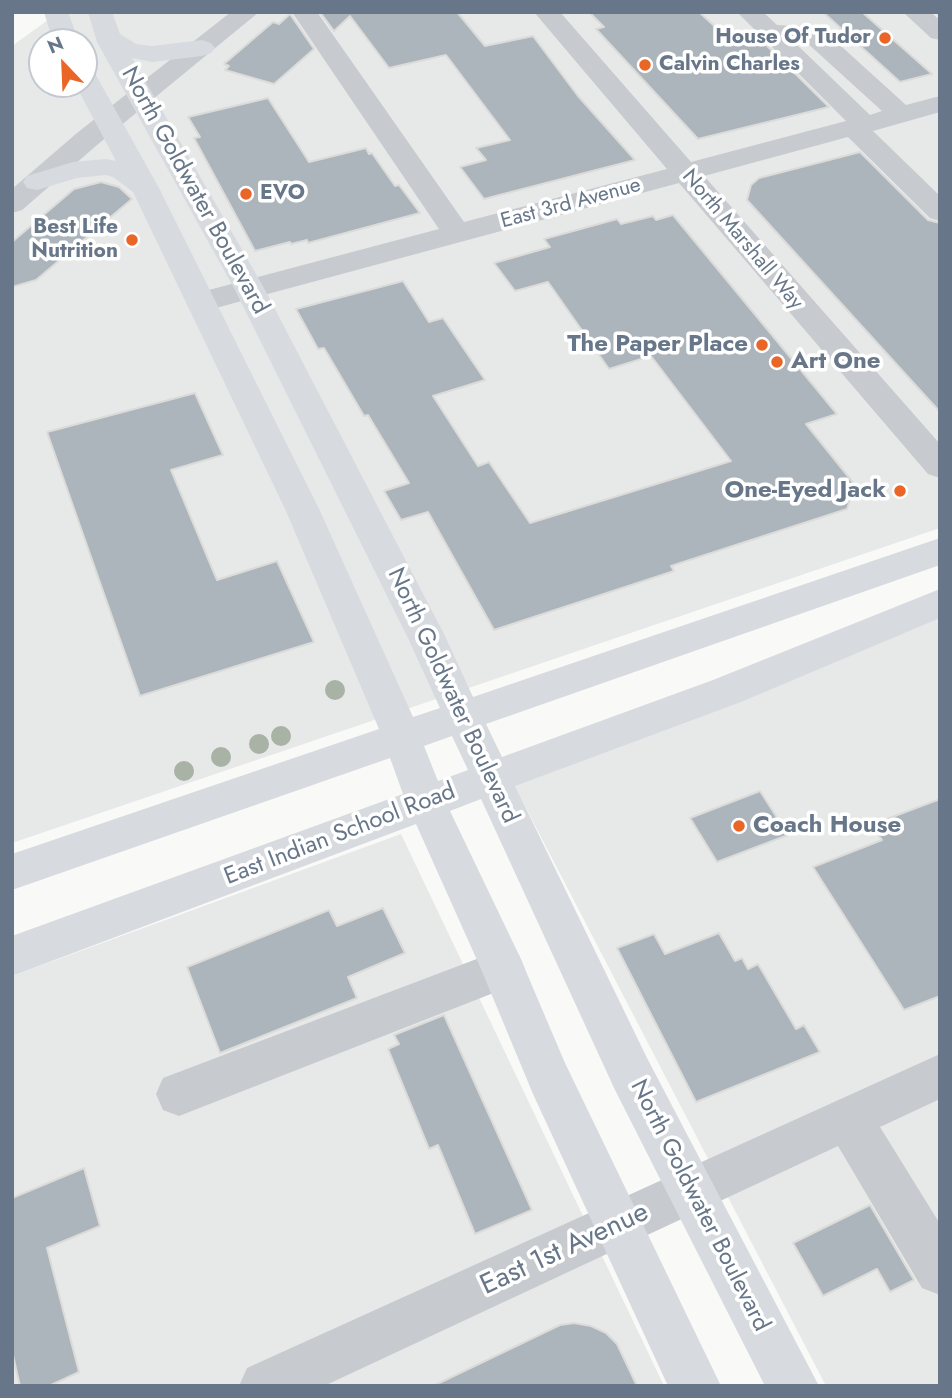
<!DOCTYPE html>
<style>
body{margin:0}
#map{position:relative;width:952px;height:1398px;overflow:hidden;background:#f9f9f7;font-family:Jost,sans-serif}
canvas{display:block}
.frame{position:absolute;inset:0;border:14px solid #677789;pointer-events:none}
.north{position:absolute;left:28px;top:28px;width:70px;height:70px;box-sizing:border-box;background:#fff;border:2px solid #c2c9d0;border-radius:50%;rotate:337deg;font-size:19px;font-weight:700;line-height:28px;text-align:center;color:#677789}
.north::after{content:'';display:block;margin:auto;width:24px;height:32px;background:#e96627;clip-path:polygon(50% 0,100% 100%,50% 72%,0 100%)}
</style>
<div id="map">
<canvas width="952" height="1398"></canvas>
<div class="frame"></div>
<div class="north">N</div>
</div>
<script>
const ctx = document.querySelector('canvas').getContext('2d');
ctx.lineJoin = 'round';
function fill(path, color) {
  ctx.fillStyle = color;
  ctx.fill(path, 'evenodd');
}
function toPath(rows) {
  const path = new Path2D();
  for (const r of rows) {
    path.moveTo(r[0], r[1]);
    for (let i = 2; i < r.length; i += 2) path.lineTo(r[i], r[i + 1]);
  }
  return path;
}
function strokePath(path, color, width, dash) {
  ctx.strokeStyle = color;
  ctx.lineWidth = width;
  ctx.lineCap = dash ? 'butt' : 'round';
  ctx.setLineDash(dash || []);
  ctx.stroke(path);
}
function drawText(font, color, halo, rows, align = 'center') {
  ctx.font = font + ' Jost,sans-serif';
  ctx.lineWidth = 7;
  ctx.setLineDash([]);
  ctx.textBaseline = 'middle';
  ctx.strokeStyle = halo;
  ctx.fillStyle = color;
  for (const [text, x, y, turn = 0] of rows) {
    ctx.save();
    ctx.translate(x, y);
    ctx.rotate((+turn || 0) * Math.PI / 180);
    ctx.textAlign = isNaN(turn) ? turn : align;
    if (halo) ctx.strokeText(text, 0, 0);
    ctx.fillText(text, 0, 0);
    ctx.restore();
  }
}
fill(toPath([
 [59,12,940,12,940,528,12,843,12,46],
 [42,42,84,42,84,84,42,84],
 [940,611,940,1386,826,1386,514,785],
 [401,834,664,1386,12,1386,12,976]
]), '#e7e8e8');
const building = toPath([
 [320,12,457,12,485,46,533,36,578,96,635,160,484,199,460,167,486,160,476,148,510,140,446,55,389,68,350,16,334,31,320,12],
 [589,12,699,12,733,43,758,37,829,107,698,139,596,29,604,27,589,12],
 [823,12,862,12,932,74,900,82,823,12],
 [290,14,314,49,274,84,225,70,229,66,224,64,273,22,279,24,290,14],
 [268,98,309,162,366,148,369,154,372,153,395,186,399,185,420,213,308,243,307,240,291,244,290,242,255,251,194,138,200,137,188,117,268,98],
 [860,152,928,220,940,223,940,412,747,200,751,185,759,178,860,152],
 [101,182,119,187,132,199,36,280,12,287,12,242,74,189,101,182],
 [673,215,837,414,806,424,855,485,847,509,671,566,674,571,494,630,428,512,401,520,384,491,409,483,368,415,364,416,324,348,318,349,296,309,403,281,429,322,443,318,485,380,433,396,478,466,489,462,530,523,731,461,651,356,609,369,548,282,515,291,494,263,550,247,544,239,617,219,621,224,653,216,656,220,673,215],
 [195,393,223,455,171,470,217,580,277,561,314,642,140,696,47,432,195,393],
 [760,791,788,835,717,862,690,818,760,791],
 [940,799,940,996,904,1010,813,867,882,840,871,825,940,799],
 [383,908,405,953,348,977,357,998,220,1053,187,967,329,910,337,926,383,908],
 [719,933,735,961,742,958,748,969,758,964,796,1029,804,1025,820,1052,696,1102,617,948,654,934,665,954,719,933],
 [444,1015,532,1210,475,1234,438,1145,429,1149,388,1049,399,1044,394,1035,444,1015],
 [84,1168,100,1226,47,1248,79,1372,49,1386,20,1386,12,1351,12,1198,84,1168],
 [870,1205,914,1280,890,1292,877,1269,823,1296,793,1243,870,1205],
 [574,1323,591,1326,606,1333,617,1344,637,1386,433,1386,560,1325,574,1323]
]);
fill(building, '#adb5bc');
strokePath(building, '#dbdbd9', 2);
fill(toPath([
 [231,12,259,12,97,145,22,210,12,213,12,189,77,133,231,12],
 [292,12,317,12,464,222,667,169,534,12,560,12,691,162,846,121,737,12,763,12,777,25,821,28,906,105,940,96,940,112,873,131,940,196,940,221,930,218,848,137,704,176,940,444,940,478,928,474,679,183,201,312,190,309,186,302,190,295,439,229,292,12],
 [793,41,805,41,882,111,870,115,793,41],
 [903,12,930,12,940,20,940,40,931,38,903,12],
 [503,949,519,955,525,969,519,983,179,1116,163,1110,156,1094,163,1078,503,949],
 [940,1054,940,1099,880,1127,940,1224,940,1295,922,1288,838,1146,324,1386,239,1386,247,1368,940,1054]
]), '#c7cace');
fill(toPath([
 [44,12,68,12,79,42,53,42,44,12],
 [88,12,112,12,120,34,136,44,152,46,202,40,211,43,215,48,211,53,202,56,152,62,132,58,264,288,445,636,473,697,940,538,940,565,486,724,502,757,713,680,940,589,940,618,741,702,515,786,647,1058,819,1386,765,1386,615,1090,481,799,450,811,519,955,565,1063,721,1386,668,1386,533,1094,481,969,416,824,12,976,12,936,403,794,390,758,12,890,12,854,379,729,286,511,133,192,113,177,106,175,77,178,37,190,27,188,23,182,27,176,73,162,106,159,116,161,75,84,84,84,84,69,93,71,97,77,159,188,320,511,413,717,440,708,407,636,234,288,97,42,88,12],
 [452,736,468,770,438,781,424,746,452,736]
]), '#d7dbdf');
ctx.fillStyle = '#a8b3a6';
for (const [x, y] of [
 [335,690],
 [281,736],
 [259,744],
 [221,757],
 [184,771]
]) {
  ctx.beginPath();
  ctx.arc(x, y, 10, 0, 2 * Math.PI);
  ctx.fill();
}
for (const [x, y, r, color] of [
 [885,38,7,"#e96627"],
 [645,65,7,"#e96627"],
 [246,194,7,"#e96627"],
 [132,240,7,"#e96627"],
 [762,345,7,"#e96627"],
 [777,362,7,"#e96627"],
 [900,491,7,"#e96627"],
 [739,826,7,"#e96627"]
]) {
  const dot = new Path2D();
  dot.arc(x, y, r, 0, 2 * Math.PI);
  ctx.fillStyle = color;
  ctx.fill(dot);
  strokePath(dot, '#fff', 2.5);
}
drawText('bold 21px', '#677789', '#fff', [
 ["House Of Tudor",871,38],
 ["Calvin Charles",659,65,"left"],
 ["EVO",260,194,"left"],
 ["Best Life",118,228],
 ["Nutrition",118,252]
], 'right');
drawText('21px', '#677789', '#fff', [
 ["East 3rd Avenue",571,204,-15],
 ["North Marshall Way",742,240,50]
]);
drawText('24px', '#677789', '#fff', [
 ["North Goldwater Boulevard",194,191,61],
 ["North Goldwater Boulevard",452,696,65],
 ["East Indian School Road",340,835,-21],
 ["North Goldwater Boulevard",699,1206,63]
]);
drawText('bold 24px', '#677789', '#fff', [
 ["The Paper Place",748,345],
 ["Art One",791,362,"left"],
 ["One-Eyed Jack",886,491],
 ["Coach House",753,826,"left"]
], 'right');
drawText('28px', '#677789', '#fff', [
 ["East 1st Avenue",565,1250,-25]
]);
</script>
